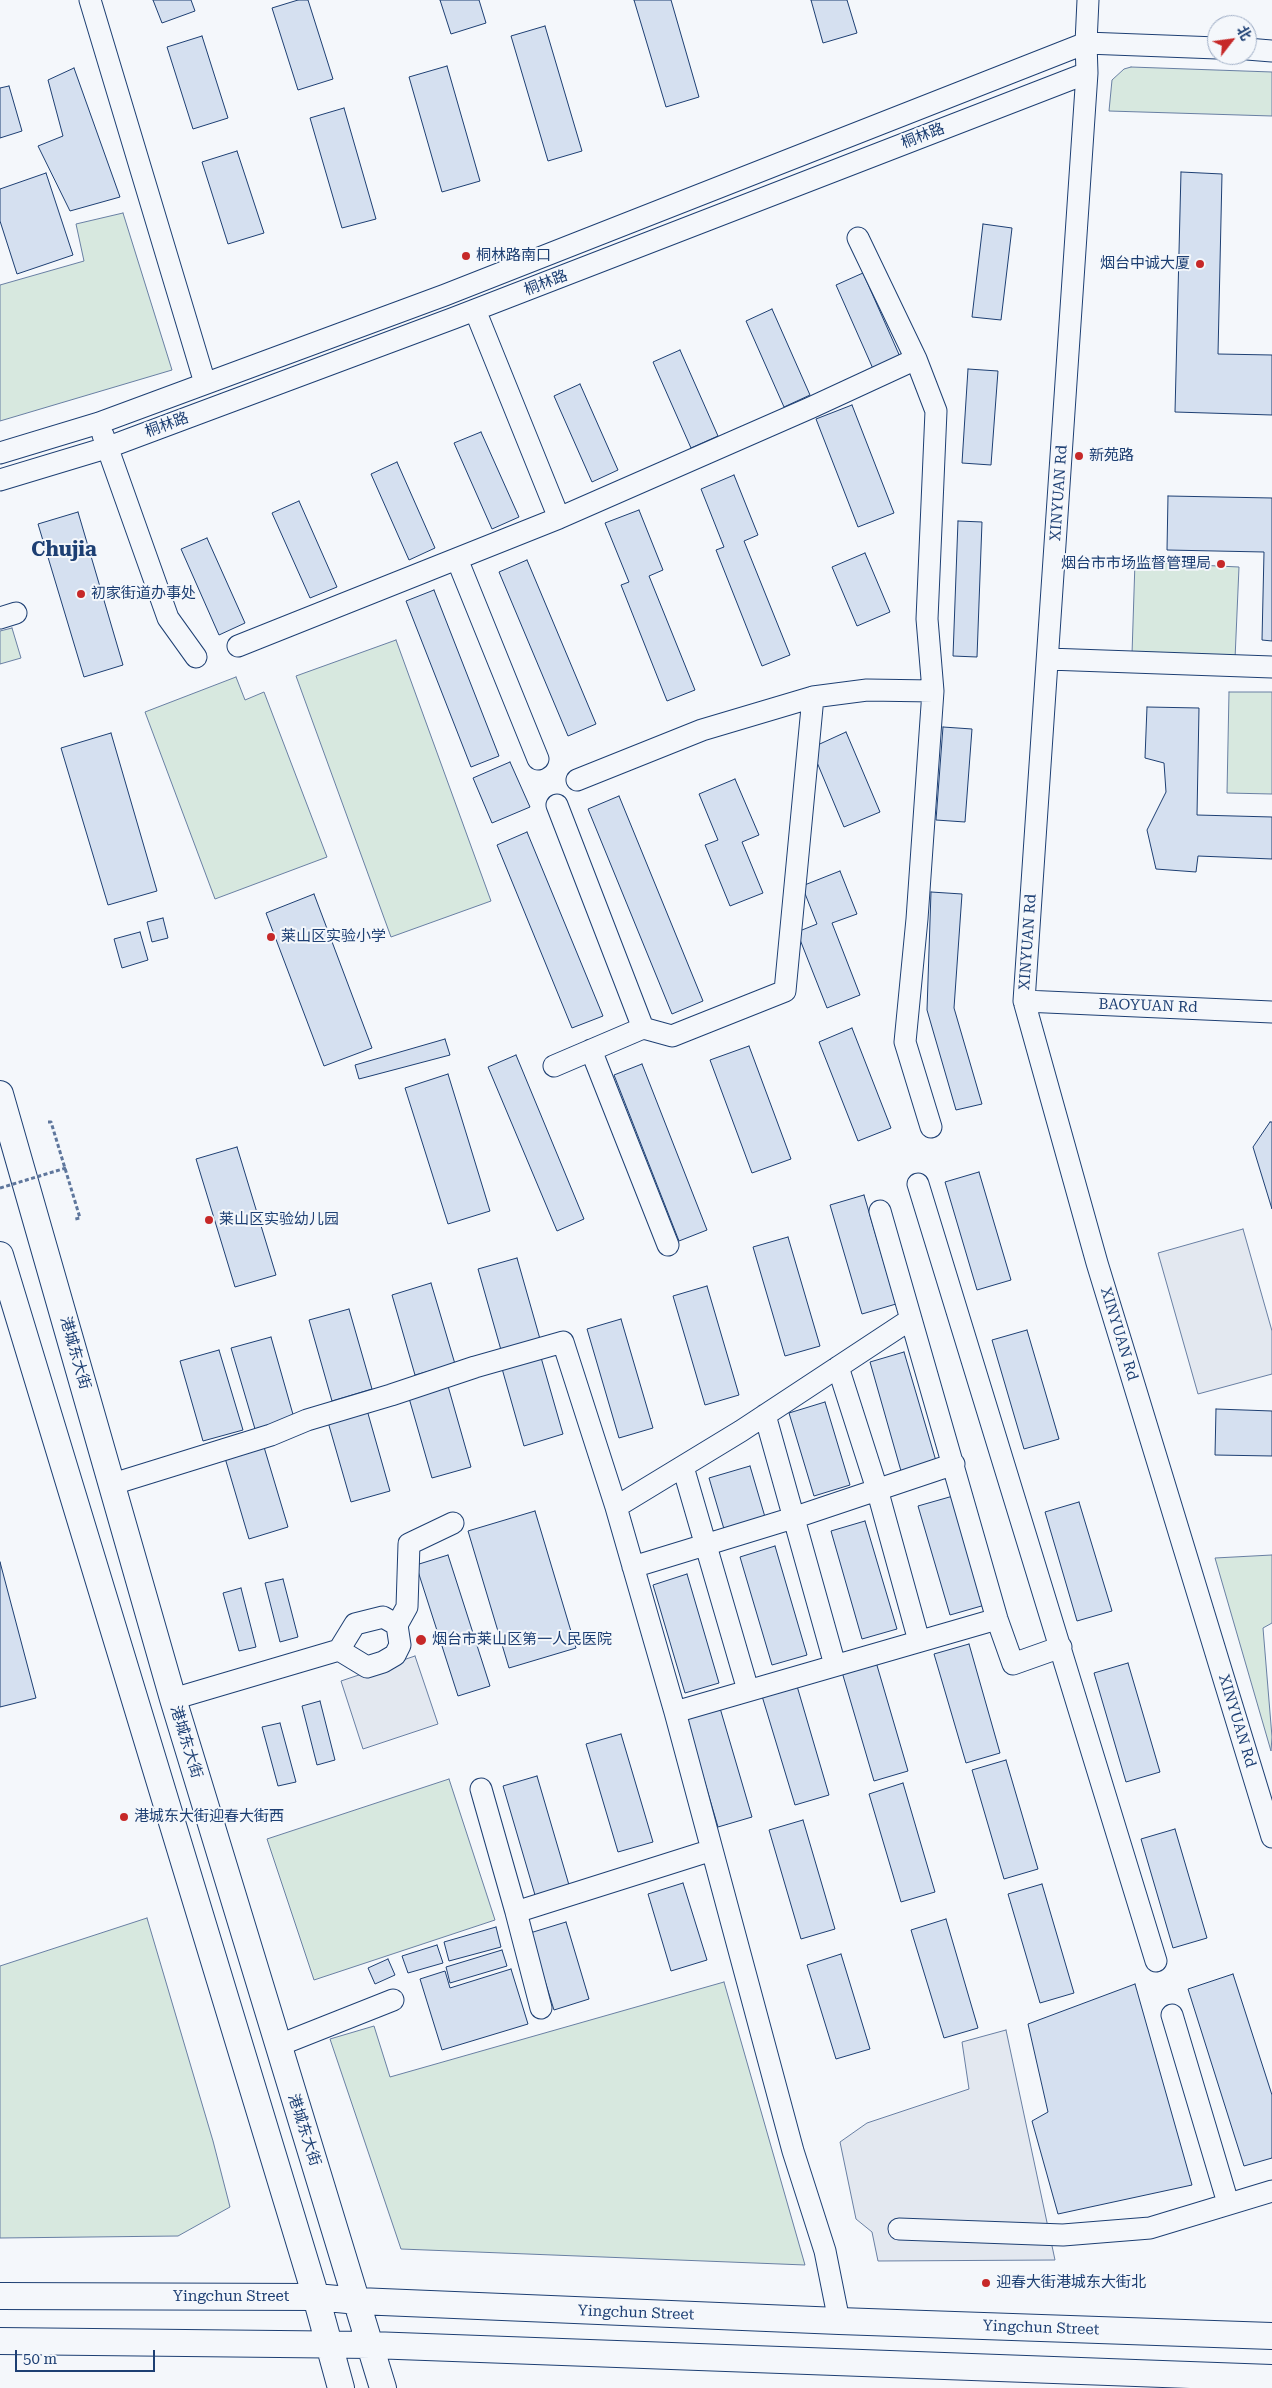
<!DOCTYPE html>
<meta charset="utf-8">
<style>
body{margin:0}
#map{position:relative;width:1272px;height:2388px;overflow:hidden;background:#f4f7fb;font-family:"Roboto Serif","Noto Sans SC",serif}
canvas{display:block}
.north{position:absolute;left:1207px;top:15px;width:50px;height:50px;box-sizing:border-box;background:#f4f7fb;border:1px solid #9eadc5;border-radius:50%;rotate:60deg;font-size:14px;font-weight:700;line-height:20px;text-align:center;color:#1d3f73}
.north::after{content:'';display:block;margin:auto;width:18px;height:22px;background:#c62828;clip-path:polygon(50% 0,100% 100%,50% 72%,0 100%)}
.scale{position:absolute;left:15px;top:2350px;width:140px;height:22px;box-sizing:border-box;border:2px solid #1d3f73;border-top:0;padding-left:6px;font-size:15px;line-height:18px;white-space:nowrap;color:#1d3f73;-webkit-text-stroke:4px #f4f7fb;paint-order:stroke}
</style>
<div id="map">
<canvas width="1272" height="2388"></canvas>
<div class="north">北</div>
<div class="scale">50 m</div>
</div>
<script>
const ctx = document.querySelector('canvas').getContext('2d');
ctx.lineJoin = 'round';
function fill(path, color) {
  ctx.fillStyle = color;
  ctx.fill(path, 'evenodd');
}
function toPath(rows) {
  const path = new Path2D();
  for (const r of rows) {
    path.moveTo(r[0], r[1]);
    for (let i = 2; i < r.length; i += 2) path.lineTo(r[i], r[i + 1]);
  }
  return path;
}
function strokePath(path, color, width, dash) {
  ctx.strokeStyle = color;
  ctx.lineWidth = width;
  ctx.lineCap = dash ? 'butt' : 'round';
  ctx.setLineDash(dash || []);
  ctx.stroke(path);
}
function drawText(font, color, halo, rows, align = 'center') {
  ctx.font = font + ' "Roboto Serif","Noto Sans SC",serif';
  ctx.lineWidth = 4;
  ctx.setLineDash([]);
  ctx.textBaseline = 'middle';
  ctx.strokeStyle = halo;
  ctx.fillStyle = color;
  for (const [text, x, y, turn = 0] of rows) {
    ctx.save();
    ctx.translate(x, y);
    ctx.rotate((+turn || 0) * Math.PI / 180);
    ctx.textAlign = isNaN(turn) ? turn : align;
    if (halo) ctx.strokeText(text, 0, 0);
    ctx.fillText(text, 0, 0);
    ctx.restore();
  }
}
const green = toPath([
 [1131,67,1272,72,1272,116,1109,111,1112,80,1124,69,1131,67],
 [123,213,172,370,0,421,0,285,84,261,76,224,123,213],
 [1135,562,1239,567,1235,659,1132,654,1135,562],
 [12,628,21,658,0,664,0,631,12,628],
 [396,640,491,901,391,937,296,676,396,640],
 [236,677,245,700,264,692,327,857,215,899,145,712,236,677],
 [1229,692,1272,692,1272,794,1227,793,1229,692],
 [1272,1555,1272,1623,1263,1628,1272,1737,1271,1751,1215,1558,1272,1555],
 [449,1779,495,1920,314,1980,267,1839,449,1779],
 [147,1918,213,2141,230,2207,178,2236,0,2238,0,1966,147,1918],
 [724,1982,805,2265,401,2249,330,2039,374,2026,390,2077,724,1982]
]);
fill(green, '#d7e8df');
strokePath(green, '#687fa3', 1);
const parking = toPath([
 [1243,1229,1272,1331,1272,1374,1198,1394,1158,1253,1243,1229],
 [415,1656,438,1724,363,1749,341,1681,415,1656],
 [1006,2030,1055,2260,878,2261,872,2232,856,2219,840,2142,867,2123,969,2089,962,2042,1006,2030]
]);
fill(parking, '#e3e8f0');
strokePath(parking, '#687fa3', 1);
const building = toPath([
 [153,0,191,0,195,11,162,23,153,0],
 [298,0,308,0,333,79,298,90,272,8,298,0],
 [440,0,479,0,486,23,451,34,440,0],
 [634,0,671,0,699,97,666,107,634,0],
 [811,0,847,0,857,33,823,43,811,0],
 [545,26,582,151,548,161,511,36,545,26],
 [202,36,228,118,193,129,167,47,202,36],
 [447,66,480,181,442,192,409,77,447,66],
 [74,68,120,197,70,211,38,146,63,136,48,80,74,68],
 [9,86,22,131,0,138,0,88,9,86],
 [344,108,376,219,342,228,310,118,344,108],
 [237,151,264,233,228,244,202,162,237,151],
 [1181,172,1222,174,1218,354,1272,355,1272,415,1175,412,1181,172],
 [46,173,73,255,17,274,0,221,0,189,46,173],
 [983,224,1012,228,1001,320,972,317,983,224],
 [863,273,901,359,874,371,836,285,863,273],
 [772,309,810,395,784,407,746,321,772,309],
 [680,350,718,436,691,448,653,362,680,350],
 [968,369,998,371,991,465,962,463,968,369],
 [580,384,618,470,592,482,554,396,580,384],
 [852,405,894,513,858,527,816,419,852,405],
 [481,432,519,517,492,529,454,443,481,432],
 [397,462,435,548,409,560,371,474,397,462],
 [734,475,758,535,744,541,790,655,762,666,716,550,724,547,701,489,734,475],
 [1168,496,1272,498,1272,641,1262,640,1264,552,1167,550,1168,496],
 [299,501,337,587,310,598,272,513,299,501],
 [639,510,663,570,649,576,695,690,667,701,621,585,629,582,605,523,639,510],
 [78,512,123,665,84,677,38,524,78,512],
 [958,521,982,522,977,657,953,656,958,521],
 [207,538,245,623,219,635,181,549,207,538],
 [865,553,890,612,857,626,832,567,865,553],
 [527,560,596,724,568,736,499,572,527,560],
 [434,590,499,756,471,767,406,601,434,590],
 [1147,707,1199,708,1197,815,1272,817,1272,859,1198,856,1196,872,1156,869,1147,830,1166,792,1164,763,1145,758,1147,707],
 [943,727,972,729,965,822,936,820,943,727],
 [846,732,880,812,844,827,811,748,846,732],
 [111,733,157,891,108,905,61,748,111,733],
 [510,762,530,807,492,823,473,778,510,762],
 [735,779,759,835,742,842,763,893,730,906,705,845,718,840,699,794,735,779],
 [619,796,703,1001,672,1014,588,809,619,796],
 [527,832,603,1016,572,1028,497,845,527,832],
 [840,871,857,914,832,923,860,995,827,1008,797,932,817,924,802,886,840,871],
 [931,892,962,894,954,1008,982,1104,956,1110,927,1010,931,892],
 [314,894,372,1048,324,1066,266,913,314,894],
 [163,918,168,938,152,942,147,922,163,918],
 [140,932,148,960,122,968,114,939,140,932],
 [852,1028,891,1128,858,1141,819,1042,852,1028],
 [445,1039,450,1055,359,1079,355,1065,445,1039],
 [749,1046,791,1159,752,1173,710,1060,749,1046],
 [516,1055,584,1219,557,1231,488,1067,516,1055],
 [642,1064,707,1230,679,1241,614,1075,642,1064],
 [448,1074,490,1211,448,1224,405,1088,448,1074],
 [1270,1122,1272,1122,1272,1209,1253,1147,1270,1122],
 [237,1147,276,1275,235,1287,196,1159,237,1147],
 [979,1172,1011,1280,977,1290,945,1182,979,1172],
 [864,1195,896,1304,862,1314,830,1205,864,1195],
 [788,1237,820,1346,785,1356,753,1247,788,1237],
 [517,1258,540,1339,501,1350,478,1269,517,1258],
 [431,1283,455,1364,415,1375,392,1295,431,1283],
 [707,1286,739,1395,705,1405,673,1296,707,1286],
 [349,1309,372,1389,332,1401,309,1320,349,1309],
 [621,1319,653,1428,619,1438,587,1329,621,1319],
 [1027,1330,1059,1439,1024,1449,992,1340,1027,1330],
 [271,1337,294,1418,255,1429,231,1348,271,1337],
 [219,1350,243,1430,203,1441,180,1361,219,1350],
 [904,1352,936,1461,901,1471,870,1362,904,1352],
 [540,1354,563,1434,524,1446,501,1365,540,1354],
 [448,1386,471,1467,432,1478,409,1398,448,1386],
 [825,1402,850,1485,814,1496,789,1413,825,1402],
 [1216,1409,1272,1411,1272,1456,1215,1455,1216,1409],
 [367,1410,390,1491,351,1502,328,1422,367,1410],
 [264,1447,288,1527,249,1539,225,1458,264,1447],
 [750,1466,765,1517,724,1529,709,1478,750,1466],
 [953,1496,985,1605,950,1615,918,1506,953,1496],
 [1079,1502,1112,1611,1077,1621,1045,1512,1079,1502],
 [535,1511,576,1648,509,1668,468,1531,535,1511],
 [865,1521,897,1629,862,1639,831,1531,865,1521],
 [775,1546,807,1655,772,1665,740,1557,775,1546],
 [448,1555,490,1686,458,1696,416,1565,448,1555],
 [0,1562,36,1698,0,1707,0,1562],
 [687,1574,719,1683,685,1693,653,1585,687,1574],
 [283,1579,298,1637,280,1642,265,1583,283,1579],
 [241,1588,256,1647,239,1651,223,1593,241,1588],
 [969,1644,1000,1753,966,1763,934,1654,969,1644],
 [876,1662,908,1771,874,1781,842,1672,876,1662],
 [1128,1663,1160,1772,1126,1782,1094,1673,1128,1663],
 [797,1686,829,1795,795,1805,762,1696,797,1686],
 [320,1701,335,1760,317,1765,302,1706,320,1701],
 [720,1708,752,1817,718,1827,686,1718,720,1708],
 [280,1723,296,1782,278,1786,262,1727,280,1723],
 [621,1734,653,1842,618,1852,586,1744,621,1734],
 [1006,1760,1038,1869,1004,1879,972,1770,1006,1760],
 [537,1776,569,1885,535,1895,503,1786,537,1776],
 [903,1783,935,1892,901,1902,869,1794,903,1783],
 [803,1820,835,1929,801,1939,769,1830,803,1820],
 [1175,1829,1207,1938,1173,1948,1141,1839,1175,1829],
 [683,1883,707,1960,671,1971,648,1894,683,1883],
 [1042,1884,1074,1993,1040,2003,1008,1894,1042,1884],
 [946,1919,978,2028,944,2038,911,1930,946,1919],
 [566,1922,589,1999,554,2010,530,1933,566,1922],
 [496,1927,501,1947,449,1961,444,1942,496,1927],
 [437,1945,443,1963,408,1973,402,1956,437,1945],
 [502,1950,507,1966,450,1983,446,1967,502,1950],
 [841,1954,870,2049,836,2059,807,1965,841,1954],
 [388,1959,395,1975,375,1984,368,1968,388,1959],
 [511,1969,528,2024,442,2050,420,1979,445,1971,450,1988,511,1969],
 [1233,1974,1272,2095,1272,2158,1244,2166,1188,1989,1233,1974],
 [1135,1984,1192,2185,1058,2214,1032,2121,1048,2112,1028,2024,1135,1984]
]);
fill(building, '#d5e0f0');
strokePath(building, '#1d3f73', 1);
const minor = toPath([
 [90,0,205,383],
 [1088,0,1086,43,1087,73,1024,1001,1097,1263,1272,1837],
 [1247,49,1272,51],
 [858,238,916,359,936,411,927,619,933,691,917,919,905,1042,931,1127],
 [475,310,559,518],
 [103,435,168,618,196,657],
 [0,453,99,423,445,295,1086,43,1217,48],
 [0,480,106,448,454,318,1087,73],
 [457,559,538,759],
 [0,618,16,613],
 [238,646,559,518,810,408,916,359],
 [1048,659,1272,667],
 [577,780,702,730,813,697,867,690,933,691],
 [557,805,643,1028],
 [1024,1001,1272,1012],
 [591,1050,668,1245],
 [554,1066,643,1028,672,1036,785,991,813,697],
 [918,1184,1156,1961],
 [880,1211,997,1619,1013,1664,1061,1647],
 [838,1367,877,1489,919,1641],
 [765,1415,835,1665],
 [683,1467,748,1690],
 [113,1484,271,1435,307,1420,391,1395,475,1367,563,1342,616,1507,675,1712,793,2151,825,2251,839,2321],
 [616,1507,741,1431,911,1319],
 [633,1567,793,1518,954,1464],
 [397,1625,407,1607,409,1544,453,1523],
 [173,1699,339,1650,355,1624,383,1617,397,1625,400,1645,395,1655,383,1662,367,1667,339,1650],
 [675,1712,997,1619],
 [481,1789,516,1912,712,1850],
 [516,1912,541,2008],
 [1172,2015,1228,2203],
 [277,2046,393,2000],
 [899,2229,1063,2235,1150,2228,1272,2191]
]);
const major = toPath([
 [0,1094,173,1699,383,2388],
 [0,1255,316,2297,341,2388],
 [0,2296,316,2297,358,2301,839,2321,1272,2336],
 [0,2341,371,2345,1272,2378]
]);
strokePath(minor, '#1d3f73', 23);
strokePath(major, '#1d3f73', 28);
strokePath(toPath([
 [48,1122,51,1122,80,1218,75,1219]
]), '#5e769c', 3, [4, 2.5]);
strokePath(minor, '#f4f7fb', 21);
strokePath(major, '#f4f7fb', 26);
strokePath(toPath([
 [0,1188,66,1168]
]), '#5e769c', 3, [4, 2.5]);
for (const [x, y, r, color] of [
 [466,256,5,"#c62828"],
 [1200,264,5,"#c62828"],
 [1079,456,5,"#c62828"],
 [1221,564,5,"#c62828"],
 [81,594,5,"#c62828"],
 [271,937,5,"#c62828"],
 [209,1220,5,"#c62828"],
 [421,1640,6,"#c62828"],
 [124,1817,5,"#c62828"],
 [986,2283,5,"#c62828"]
]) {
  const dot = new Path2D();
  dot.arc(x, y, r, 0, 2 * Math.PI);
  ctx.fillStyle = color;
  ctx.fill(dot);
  strokePath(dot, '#f4f7fb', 2);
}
drawText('15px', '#1d3f73', '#f4f7fb', [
 ["桐林路",923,136,-21],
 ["桐林路",546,283,-21],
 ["桐林路",167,425,-20],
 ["XINYUAN Rd",1059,493,-86],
 ["XINYUAN Rd",1028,942,-86],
 ["BAOYUAN Rd",1148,1006,2],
 ["XINYUAN Rd",1119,1334,73],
 ["港城东大街",75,1353,74],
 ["XINYUAN Rd",1237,1721,73],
 ["港城东大街",186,1742,73],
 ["港城东大街",304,2130,72],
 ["Yingchun Street",231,2297],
 ["Yingchun Street",636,2313,2],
 ["Yingchun Street",1041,2328,2]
]);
drawText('15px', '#1d3f73', '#f4f7fb', [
 ["桐林路南口",476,256],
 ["烟台中诚大厦",1190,264,"right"],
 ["新苑路",1089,456],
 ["烟台市市场监督管理局",1211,564,"right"],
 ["初家街道办事处",91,594],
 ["莱山区实验小学",281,937],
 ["莱山区实验幼儿园",219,1220],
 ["烟台市莱山区第一人民医院",432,1640],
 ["港城东大街迎春大街西",134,1817],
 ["迎春大街港城东大街北",996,2283]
], 'left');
drawText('bold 20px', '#1d3f73', '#f4f7fb', [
 ["Chujia",64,550]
]);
</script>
